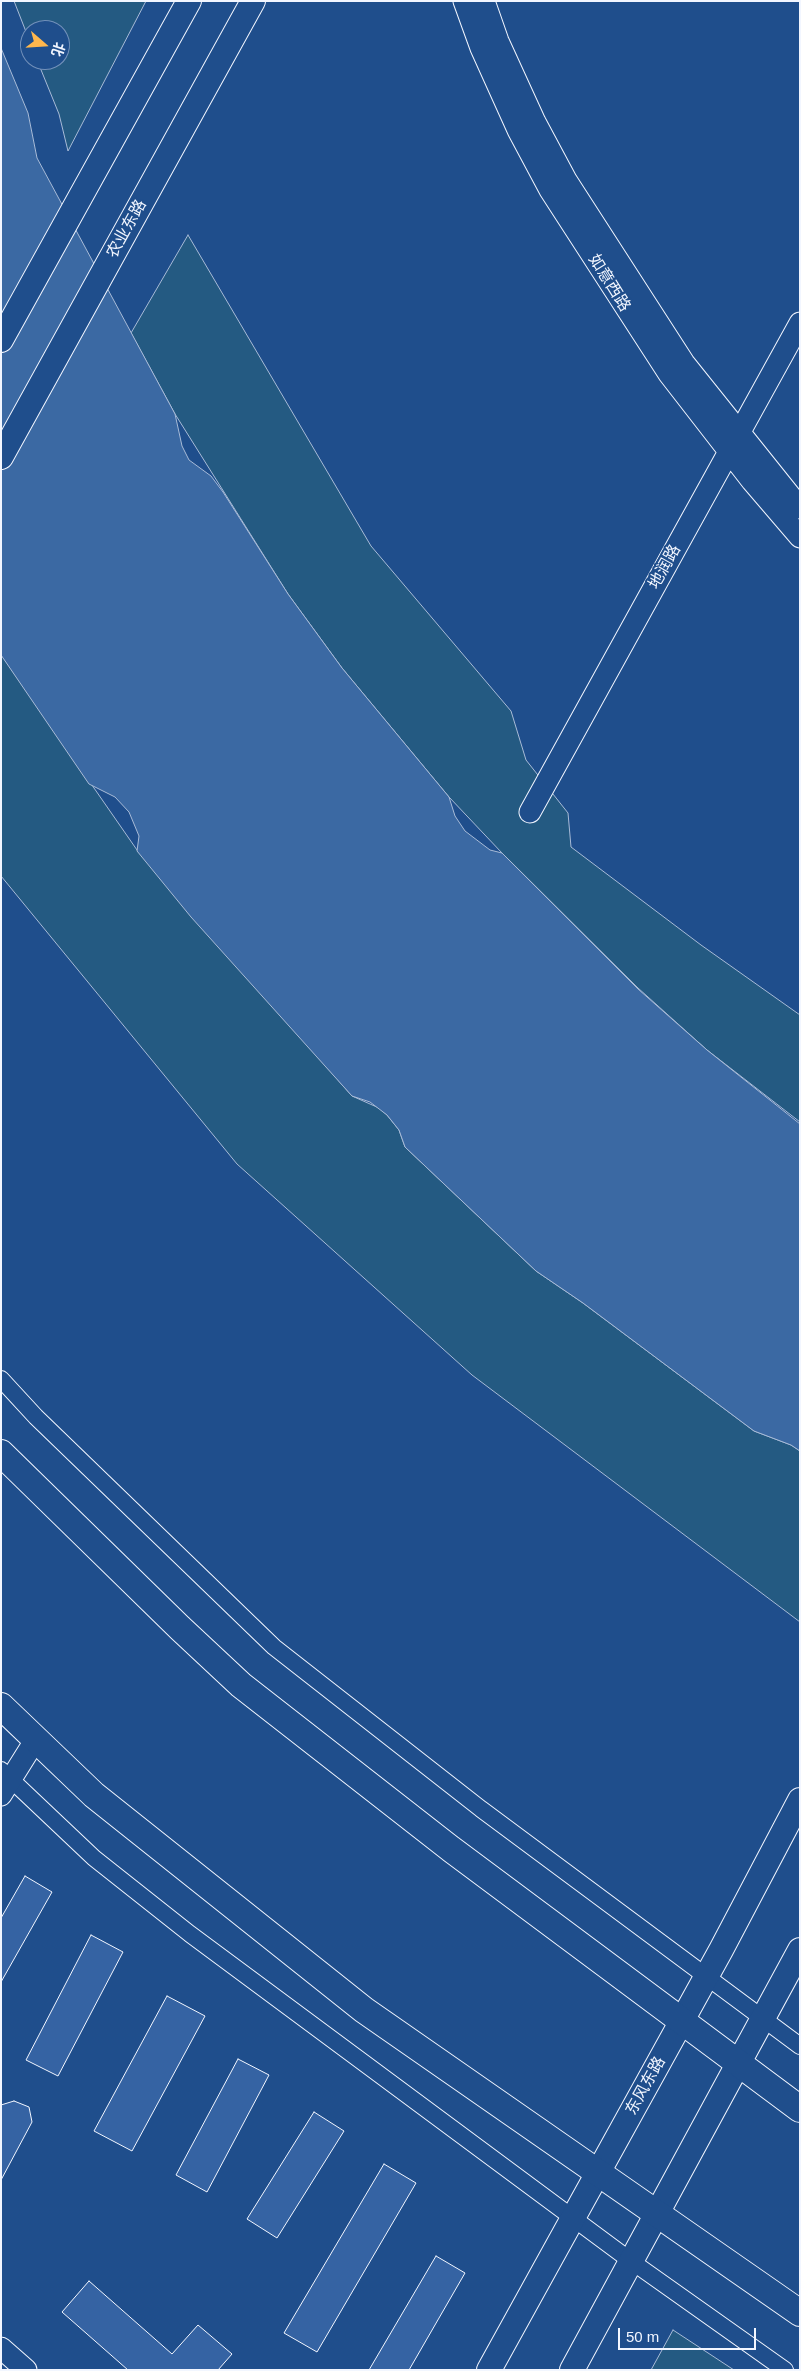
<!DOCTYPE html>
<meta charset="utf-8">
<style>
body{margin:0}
#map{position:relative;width:801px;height:2371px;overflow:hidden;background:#1f4e8c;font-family:Arial,"Noto Sans SC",sans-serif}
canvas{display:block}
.frame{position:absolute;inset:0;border:2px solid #f2f6ff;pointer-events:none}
.north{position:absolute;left:20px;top:20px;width:50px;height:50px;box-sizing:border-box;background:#1f4e8c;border:1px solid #7391ba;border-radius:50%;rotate:109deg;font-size:14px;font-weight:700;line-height:20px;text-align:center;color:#f2f6ff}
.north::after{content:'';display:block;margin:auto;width:18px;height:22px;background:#ffb74d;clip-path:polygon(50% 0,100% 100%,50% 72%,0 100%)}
.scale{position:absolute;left:618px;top:2328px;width:138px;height:22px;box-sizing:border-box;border:2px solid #f2f6ff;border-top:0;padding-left:6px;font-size:15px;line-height:18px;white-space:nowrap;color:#f2f6ff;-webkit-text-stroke:4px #1f4e8c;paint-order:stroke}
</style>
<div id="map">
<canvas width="801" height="2371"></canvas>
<div class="frame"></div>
<div class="north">北</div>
<div class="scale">50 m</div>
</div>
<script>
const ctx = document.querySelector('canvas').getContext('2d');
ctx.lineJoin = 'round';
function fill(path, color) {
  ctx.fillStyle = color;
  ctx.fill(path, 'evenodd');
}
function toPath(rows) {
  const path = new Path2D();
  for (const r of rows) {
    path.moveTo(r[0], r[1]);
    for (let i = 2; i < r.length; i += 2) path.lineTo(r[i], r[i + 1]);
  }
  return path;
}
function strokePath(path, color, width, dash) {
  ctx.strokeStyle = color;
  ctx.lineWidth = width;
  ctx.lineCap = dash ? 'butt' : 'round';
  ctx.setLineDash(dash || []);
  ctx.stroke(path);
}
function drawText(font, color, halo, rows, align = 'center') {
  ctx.font = font + ' Arial,"Noto Sans SC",sans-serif';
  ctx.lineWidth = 4;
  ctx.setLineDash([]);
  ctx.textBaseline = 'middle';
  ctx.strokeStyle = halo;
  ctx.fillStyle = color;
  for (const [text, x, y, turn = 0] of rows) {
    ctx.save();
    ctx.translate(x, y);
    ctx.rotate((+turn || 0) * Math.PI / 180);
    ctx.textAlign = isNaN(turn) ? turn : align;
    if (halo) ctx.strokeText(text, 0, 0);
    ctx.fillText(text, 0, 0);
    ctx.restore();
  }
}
const green = toPath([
 [14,1,146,1,68,151,59,114,37,60,60,60,60,30,30,30,30,42,14,1],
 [188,235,371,546,511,711,526,760,568,813,571,847,701,945,800,1015,800,1122,707,1050,638,988,502,853,449,797,342,668,288,594,175,414,131,333,188,235],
 [1,654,137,850,352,1096,379,1108,387,1115,399,1130,405,1147,536,1271,583,1303,754,1431,791,1445,800,1451,800,1622,472,1375,237,1164,1,876,1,654],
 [673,2330,734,2370,651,2370,673,2330]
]);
fill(green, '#245a82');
strokePath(green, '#a8bbd7', 1);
const water = toPath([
 [1,48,28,113,37,158,175,414,182,446,189,460,211,476,223,492,288,594,342,668,449,797,455,816,465,831,490,850,502,853,638,989,707,1050,800,1124,800,1451,791,1445,754,1431,583,1303,536,1271,405,1147,399,1130,387,1115,370,1102,352,1096,191,917,137,851,139,836,129,812,115,797,89,784,1,655,1,48]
]);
fill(water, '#3b69a3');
strokePath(water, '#a8bbd7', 1);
const building = toPath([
 [25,1876,52,1892,1,1982,1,1918,25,1876],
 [91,1935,123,1952,58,2076,26,2060,91,1935],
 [167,1996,205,2016,132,2151,94,2131,167,1996],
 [238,2059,269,2075,207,2192,176,2175,238,2059],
 [14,2101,29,2107,32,2122,1,2180,1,2105,14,2101],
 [314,2112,344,2131,277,2238,247,2219,314,2112],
 [384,2164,416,2183,317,2352,284,2333,384,2164],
 [436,2256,465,2273,409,2370,369,2370,436,2256],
 [89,2281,172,2354,198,2325,232,2354,218,2370,128,2370,62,2312,89,2281]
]);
fill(building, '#3563a3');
strokePath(building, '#f2f6ff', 1);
const minor = toPath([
 [1,1379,36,1417,274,1647,481,1809,800,2046],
 [1,1770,94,1858,190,1934,631,2261,785,2370]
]);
const tertiary = toPath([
 [464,1,481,48,518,130,550,190,669,374,752,481,800,537],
 [484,1,498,41,535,122,566,180,684,363,800,508],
 [530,812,800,323],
 [1,1795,36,1739],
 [1,2348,26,2370]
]);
const secondary = toPath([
 [1,340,189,1],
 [1,457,253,1],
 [489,2370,721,1950,800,1800],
 [572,2370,800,1950]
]);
const primary = toPath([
 [1,1453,180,1628,241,1685,451,1849,800,2109],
 [1,1706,94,1795,364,2010,800,2313]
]);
strokePath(minor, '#f2f6ff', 18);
strokePath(tertiary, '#f2f6ff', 23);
strokePath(secondary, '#f2f6ff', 26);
strokePath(primary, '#f2f6ff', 28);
strokePath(minor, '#1f4e8c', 16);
strokePath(tertiary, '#1f4e8c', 21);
strokePath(secondary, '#1f4e8c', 24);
strokePath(primary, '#1f4e8c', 26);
drawText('16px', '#f2f6ff', '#1f4e8c', [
 ["农业东路",127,229,-61],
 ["如意西路",609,283,58],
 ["地润路",665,567,-61],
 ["东风东路",646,2086,-61]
]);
</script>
